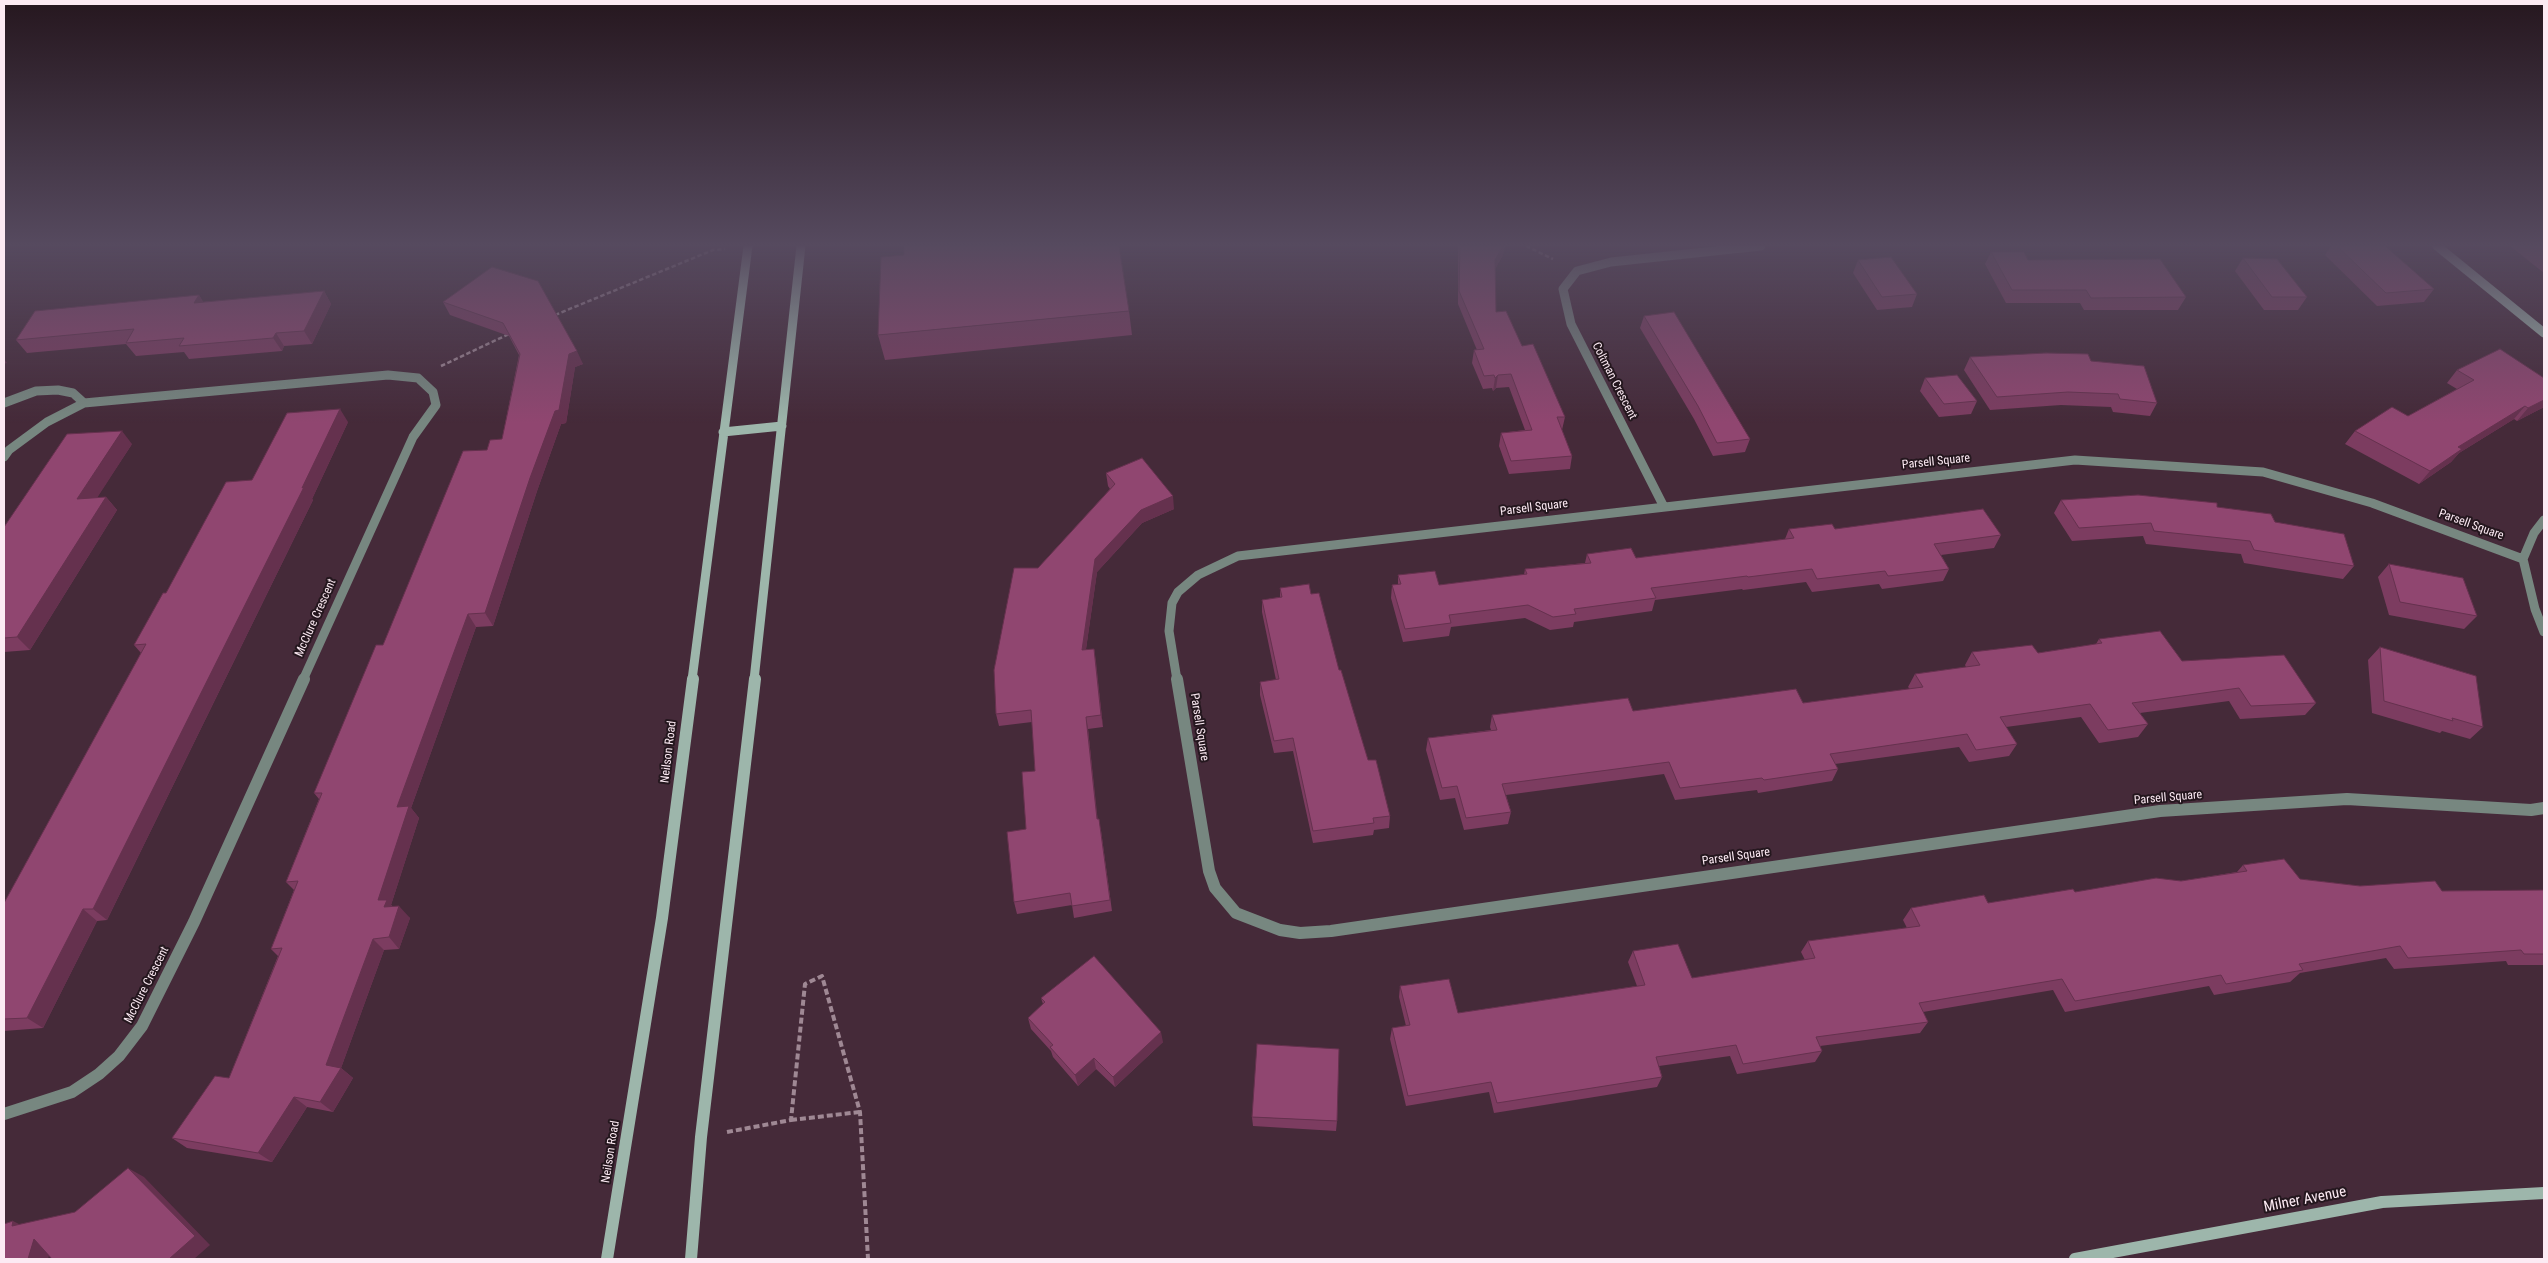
<!DOCTYPE html>
<style>
body{margin:0}
#map{position:relative;width:2548px;height:1263px;overflow:hidden;background:#452a39;font-family:"Roboto Condensed",sans-serif}
canvas{display:block}
.frame{position:absolute;inset:0;border:5px solid #fceaf3;pointer-events:none}
</style>
<div id="map">
<canvas width="2548" height="1263"></canvas>
<div class="frame"></div>
</div>
<script>
const ctx = document.querySelector('canvas').getContext('2d');
ctx.lineJoin = 'round';
function toPath(rows) {
  const path = new Path2D();
  for (const r of rows) {
    path.moveTo(r[0], r[1]);
    for (let i = 2; i < r.length; i += 2) path.lineTo(r[i], r[i + 1]);
  }
  return path;
}
function strokePath(path, color, width, dash) {
  ctx.strokeStyle = color;
  ctx.lineWidth = width;
  ctx.lineCap = dash ? 'butt' : 'round';
  ctx.setLineDash(dash || []);
  ctx.stroke(path);
}
function fill(path, color) {
  ctx.fillStyle = color;
  ctx.fill(path, 'evenodd');
}
function drawText(font, color, halo, rows, align = 'center') {
  ctx.font = font + ' "Roboto Condensed",sans-serif';
  ctx.lineWidth = 4;
  ctx.setLineDash([]);
  ctx.textBaseline = 'middle';
  ctx.strokeStyle = halo;
  ctx.fillStyle = color;
  for (const [text, x, y, turn = 0] of rows) {
    ctx.save();
    ctx.translate(x, y);
    ctx.rotate((+turn || 0) * Math.PI / 180);
    ctx.textAlign = isNaN(turn) ? turn : align;
    if (halo) ctx.strokeText(text, 0, 0);
    ctx.fillText(text, 0, 0);
    ctx.restore();
  }
}
strokePath(toPath([
 [1526,246,1553,259],
 [555,315,713,250,725,249],
 [441,366,509,334]
]), '#9f8894', 2.5, [4.5, 2.5]);
strokePath(toPath([
 [791,1120,860,1112],
 [727,1132,791,1120,805,984,822,976,860,1112,868,1259]
]), '#9f8894', 4, [6, 3]);
strokePath(toPath([
 [4,403,36,391,58,390,73,393,84,403],
 [4,457,9,450,47,422,84,403,388,375,418,378,433,392,436,405,413,437,303,680],
 [1664,507,1571,324,1563,289,1577,271,1611,262,1761,246],
 [2544,520,2534,533,2523,559,2535,609,2544,632],
 [1177,680,1169,631,1172,603,1178,592,1198,575,1238,556,2075,460,2263,472,2372,503,2523,559]
]), '#778780', 9);
strokePath(toPath([
 [1177,679,1209,871,1215,888,1236,913,1280,930,1300,933,1331,931,2160,811,2347,799,2531,810,2544,808],
 [4,1114,72,1092,99,1074,119,1056,142,1026,194,922,304,679]
]), '#778780', 12);
strokePath(toPath([
 [2437,246,2544,333],
 [723,432,782,426],
 [692,680,748,246],
 [754,680,801,246]
]), '#9db6ab', 9);
strokePath(toPath([
 [607,1259,662,918,693,679],
 [691,1259,701,1137,755,679],
 [2075,1259,2382,1202,2544,1193]
]), '#9db6ab', 12);
fill(toPath([
 [1458,246,1505,246,1503,255,1495,269,1496,312,1522,346,1565,417,1562,430,1572,456,1570,469,1509,474,1499,446,1501,433,1525,430,1509,387,1496,388,1493,391,1492,388,1483,389,1472,363,1474,350,1477,350,1458,304],
 [2331,246,2385,246,2434,289,2424,302,2377,306,2325,255],
 [2510,246,2544,246,2544,273],
 [1991,252,2028,260,2186,297,2178,310,2084,310,2080,303,2006,303,1985,264],
 [2243,258,2307,297,2298,310,2264,310,2235,271],
 [1858,260,1917,294,1912,307,1877,310,1853,273],
 [492,267,583,364,575,367,566,423,561,424,537,491,493,626,476,627,411,808,419,818,391,905,410,918,399,949,384,950,341,1068,353,1078,333,1112,307,1107,272,1162,187,1148,172,1138,229,1078,278,956,271,949,294,890,286,882,319,799,314,793,383,645,487,450,502,439,519,355,509,336,450,315,443,302],
 [324,291,331,304,312,344,284,346,282,351,189,359,184,352,136,356,126,344,27,353,16,340,199,295,203,302],
 [1129,311,1132,335,885,360,878,335],
 [1644,316,1750,439,1745,452,1713,456,1694,419,1640,328],
 [1970,357,2091,361,2157,403,2150,416,2113,412,2111,407,2061,405,1990,410,1964,370],
 [2457,370,2544,378,2544,407,2517,421,2514,419,2459,453,2451,462,2419,484,2345,444,2355,431,2408,416,2457,389,2447,383],
 [1925,378,1977,401,1971,414,1939,417,1920,391],
 [348,422,312,499,313,500,107,920,97,921,43,1028,4,1031,4,903,141,653,134,645,166,593,252,480],
 [132,444,97,497,106,497,117,510,30,650,4,652,4,527],
 [1106,473,1174,509,1142,523,1097,572,1086,649,1094,649,1103,727,1088,729,1097,819,1101,831,1112,911,1074,918,1072,905,1017,914,1014,902,1026,829,1035,771,1032,722,999,726,996,714,1038,568,1110,489,1108,486],
 [2061,500,2217,507,2354,566,2343,579,2244,563,2241,554,2146,544,2143,536,2072,541,2054,513],
 [1789,529,1835,529,2001,535,1994,548,1941,555,1949,569,1943,581,1882,589,1879,584,1812,592,1806,582,1743,590,1742,589,1655,600,1652,611,1574,622,1573,627,1550,630,1525,618,1451,627,1449,636,1403,642,1391,598,1392,585,1398,584,1398,575,1439,585,1524,575,1525,569,1585,563,1587,554,1636,558,1785,539],
 [2389,564,2477,616,2464,629,2389,615,2378,577],
 [1280,588,1311,594,1339,670,1368,760,1390,816,1389,828,1374,830,1373,835,1313,843,1293,751,1274,753,1260,695,1260,682,1276,680,1262,612,1262,600,1280,597],
 [2099,639,2182,661,2316,703,2305,715,2240,719,2229,701,2140,713,2148,724,2138,737,2099,743,2081,717,2006,727,2017,744,2009,756,1969,762,1959,747,1835,764,1838,769,1832,781,1758,793,1757,790,1675,800,1664,774,1506,795,1511,812,1508,824,1464,830,1455,798,1440,800,1426,750,1428,738,1491,730,1490,727,1492,715,1633,711,1803,703,1910,689,1908,687,1915,674,1966,667,1965,665,1972,652,2038,653,2096,644],
 [2380,647,2483,727,2470,739,2442,731,2440,733,2372,713,2368,660],
 [2243,865,2300,879,2360,886,2442,891,2544,890,2544,965,2508,965,2506,961,2394,969,2386,958,2300,973,2290,982,2214,995,2209,986,2065,1012,2053,990,1923,1012,1928,1022,1920,1033,1820,1046,1822,1051,1815,1062,1737,1074,1730,1056,1659,1066,1662,1077,1657,1087,1494,1113,1489,1092,1406,1106,1390,1039,1392,1028,1406,1026,1399,997,1400,986,1458,1013,1637,986,1628,962,1633,951,1692,978,1805,960,1801,952,1808,941,1907,928,1903,920,1911,908,1988,903,2075,892,2181,881,2237,872],
 [1041,998,1163,1042,1115,1087,1096,1069,1078,1086,1053,1057,1051,1051,1031,1029,1028,1018,1043,1004],
 [1252,1117,1337,1121,1336,1131,1253,1126]
]), '#7c3c60');
fill(toPath([
 [1503,246,1505,246,1503,255,1493,273,1495,260],
 [324,291,331,304,312,344,304,331],
 [199,295,207,308,194,303],
 [276,333,284,346,282,351,273,338],
 [577,351,583,364,575,367,566,423,561,424,537,491,493,626,485,613,530,478,569,354],
 [4,359,7,363,4,364],
 [1498,375,1496,388,1493,391,1495,378],
 [2544,400,2544,407,2517,421,2528,408],
 [2525,406,2514,419,2459,453,2451,462,2419,484,2430,471,2458,447],
 [340,409,348,422,312,499,313,500,107,920,93,909],
 [122,431,132,444,88,512,77,499],
 [1173,496,1174,509,1142,523,1097,572,1084,663,1082,650,1095,559,1141,510],
 [106,497,117,510,30,650,17,637],
 [468,614,476,627,411,808,419,818,391,905,397,911,395,919,378,900,397,807],
 [1094,649,1096,661,1103,727,1101,715],
 [1086,717,1088,729,1099,831,1097,819],
 [399,906,410,918,399,949,389,937],
 [83,909,97,921,43,1028,27,1018],
 [373,939,384,950,341,1068,353,1078,333,1112,320,1102,326,1065],
 [1161,1032,1163,1042,1115,1087,1113,1077],
 [1094,1058,1096,1069,1078,1086,1075,1075],
 [294,1097,307,1107,272,1162,258,1153],
 [128,1168,144,1177,210,1245,194,1259,169,1259],
 [13,1221,31,1230,12,1226],
 [34,1239,51,1248,48,1259,28,1259]
]), '#65314e');
const building = toPath([
 [904,246,1119,246,1129,311,878,335,881,257,904,255,904,246],
 [1460,246,1503,246,1495,260,1496,312,1506,311,1522,346,1533,344,1565,417,1557,417,1572,456,1511,461,1501,433,1532,430,1511,374,1498,375,1495,378,1494,375,1484,376,1474,350,1484,349,1459,291,1460,246],
 [2337,246,2385,246,2434,289,2386,293,2337,246],
 [2536,246,2544,246,2544,253,2541,250,2536,246],
 [1991,252,2024,252,2028,260,2160,259,2186,297,2091,298,2086,290,2012,290,1991,252],
 [1891,257,1917,294,1882,297,1858,260,1891,257],
 [2243,258,2277,259,2307,297,2272,297,2243,258],
 [492,267,538,281,577,351,569,354,559,410,555,411,530,478,485,613,468,614,397,807,409,806,378,900,387,900,384,907,399,906,389,937,373,939,326,1065,341,1068,320,1102,294,1097,258,1153,172,1138,215,1076,229,1078,282,948,271,949,298,881,286,882,322,793,314,793,376,645,383,645,463,451,487,450,490,440,502,439,520,354,503,323,443,302,492,267],
 [324,291,304,331,276,333,273,338,179,346,184,338,126,343,134,329,16,340,35,311,199,295,194,303,324,291],
 [1674,312,1750,439,1717,443,1698,406,1644,316,1674,312],
 [2500,349,2544,378,2544,400,2528,408,2525,406,2458,447,2462,449,2430,471,2355,431,2392,407,2408,416,2474,380,2457,370,2500,349],
 [2046,353,2088,354,2091,361,2144,366,2157,403,2120,399,2118,394,2068,392,1997,397,1970,357,2046,353],
 [1957,375,1977,401,1944,404,1925,378,1957,375],
 [340,409,302,488,304,487,93,909,83,909,27,1018,4,1019,4,903,146,644,134,645,163,593,166,593,226,482,252,480,287,413,340,409],
 [122,431,77,499,106,497,17,637,4,638,4,527,67,434,122,431],
 [1142,458,1173,496,1141,510,1095,559,1082,650,1094,649,1101,715,1086,717,1097,819,1099,819,1110,900,1072,906,1070,893,1014,902,1007,832,1026,829,1022,772,1035,771,1031,710,996,714,994,670,1014,568,1038,568,1115,484,1106,473,1142,458],
 [2138,495,2217,503,2217,507,2271,514,2275,522,2344,534,2354,566,2254,550,2250,541,2154,531,2151,523,2079,528,2061,500,2138,495],
 [1983,509,2001,535,1934,544,1949,569,1888,576,1885,571,1817,579,1812,569,1748,577,1747,576,1651,588,1656,598,1574,609,1576,614,1553,617,1528,605,1449,615,1451,623,1405,629,1392,585,1401,584,1398,575,1435,571,1439,585,1527,574,1525,569,1591,563,1587,554,1631,548,1636,558,1794,538,1789,529,1832,524,1835,529,1983,509],
 [2389,564,2463,578,2477,616,2400,602,2389,564],
 [1309,584,1311,594,1319,593,1339,670,1341,670,1368,760,1376,760,1390,816,1373,818,1374,823,1313,831,1293,738,1274,741,1260,682,1279,679,1262,600,1282,597,1280,588,1309,584],
 [2160,631,2182,661,2284,655,2316,703,2251,706,2239,688,2132,703,2148,724,2108,730,2090,704,2000,717,2017,744,1976,750,1967,734,1830,754,1838,769,1764,780,1762,778,1680,788,1669,762,1502,784,1511,812,1466,818,1457,786,1442,788,1428,738,1497,730,1492,715,1628,698,1633,711,1796,689,1803,703,1923,687,1915,674,1980,665,1972,652,2032,645,2038,653,2102,643,2099,639,2160,631],
 [2380,647,2476,676,2483,727,2452,718,2453,721,2384,701,2380,647],
 [2284,859,2300,879,2360,886,2435,881,2442,891,2544,890,2544,954,2524,954,2521,950,2408,958,2400,946,2299,964,2303,970,2226,984,2221,975,2075,1001,2062,979,1919,1003,1928,1022,1816,1037,1822,1051,1743,1064,1736,1045,1656,1057,1662,1077,1497,1103,1491,1082,1408,1096,1392,1028,1410,1025,1400,986,1449,979,1458,1013,1645,985,1633,951,1678,944,1692,978,1815,958,1808,941,1920,926,1911,908,1984,895,1988,903,2073,889,2075,892,2156,878,2181,881,2247,871,2243,865,2284,859],
 [1094,956,1161,1032,1113,1077,1094,1058,1075,1075,1050,1047,1053,1045,1028,1018,1045,1002,1041,998,1094,956],
 [1257,1044,1339,1049,1337,1121,1252,1117,1257,1044],
 [128,1168,195,1236,169,1259,52,1259,34,1239,28,1259,4,1259,4,1224,13,1221,12,1226,75,1212,128,1168]
]);
fill(building, '#904670');
strokePath(building, '#65314e', 1);
const sky = ctx.createLinearGradient(0, 0, 0, 423);
sky.addColorStop(0, '#26171f');
sky.addColorStop(0.58, '#564a5f');
sky.addColorStop(1, '#564a5f00');
ctx.fillStyle = sky;
ctx.fillRect(0, 0, 2548, 423);
drawText('12px', '#fceaf3', '#24171e', [
 ["Coltman Crescent",1614,381,63],
 ["Parsell Square",1936,462,-6],
 ["Parsell Square",1534,508,-7],
 ["Parsell Square",2471,525,20],
 ["McClure Crescent",316,618,-66],
 ["Parsell Square",1199,727,81],
 ["Neilson Road",669,752,-83],
 ["Parsell Square",2168,798,-5],
 ["Parsell Square",1736,857,-8],
 ["McClure Crescent",147,985,-63],
 ["Neilson Road",611,1152,-81]
]);
drawText('15px', '#fceaf3', '#24171e', [
 ["Milner Avenue",2305,1200,-11]
]);
</script>
